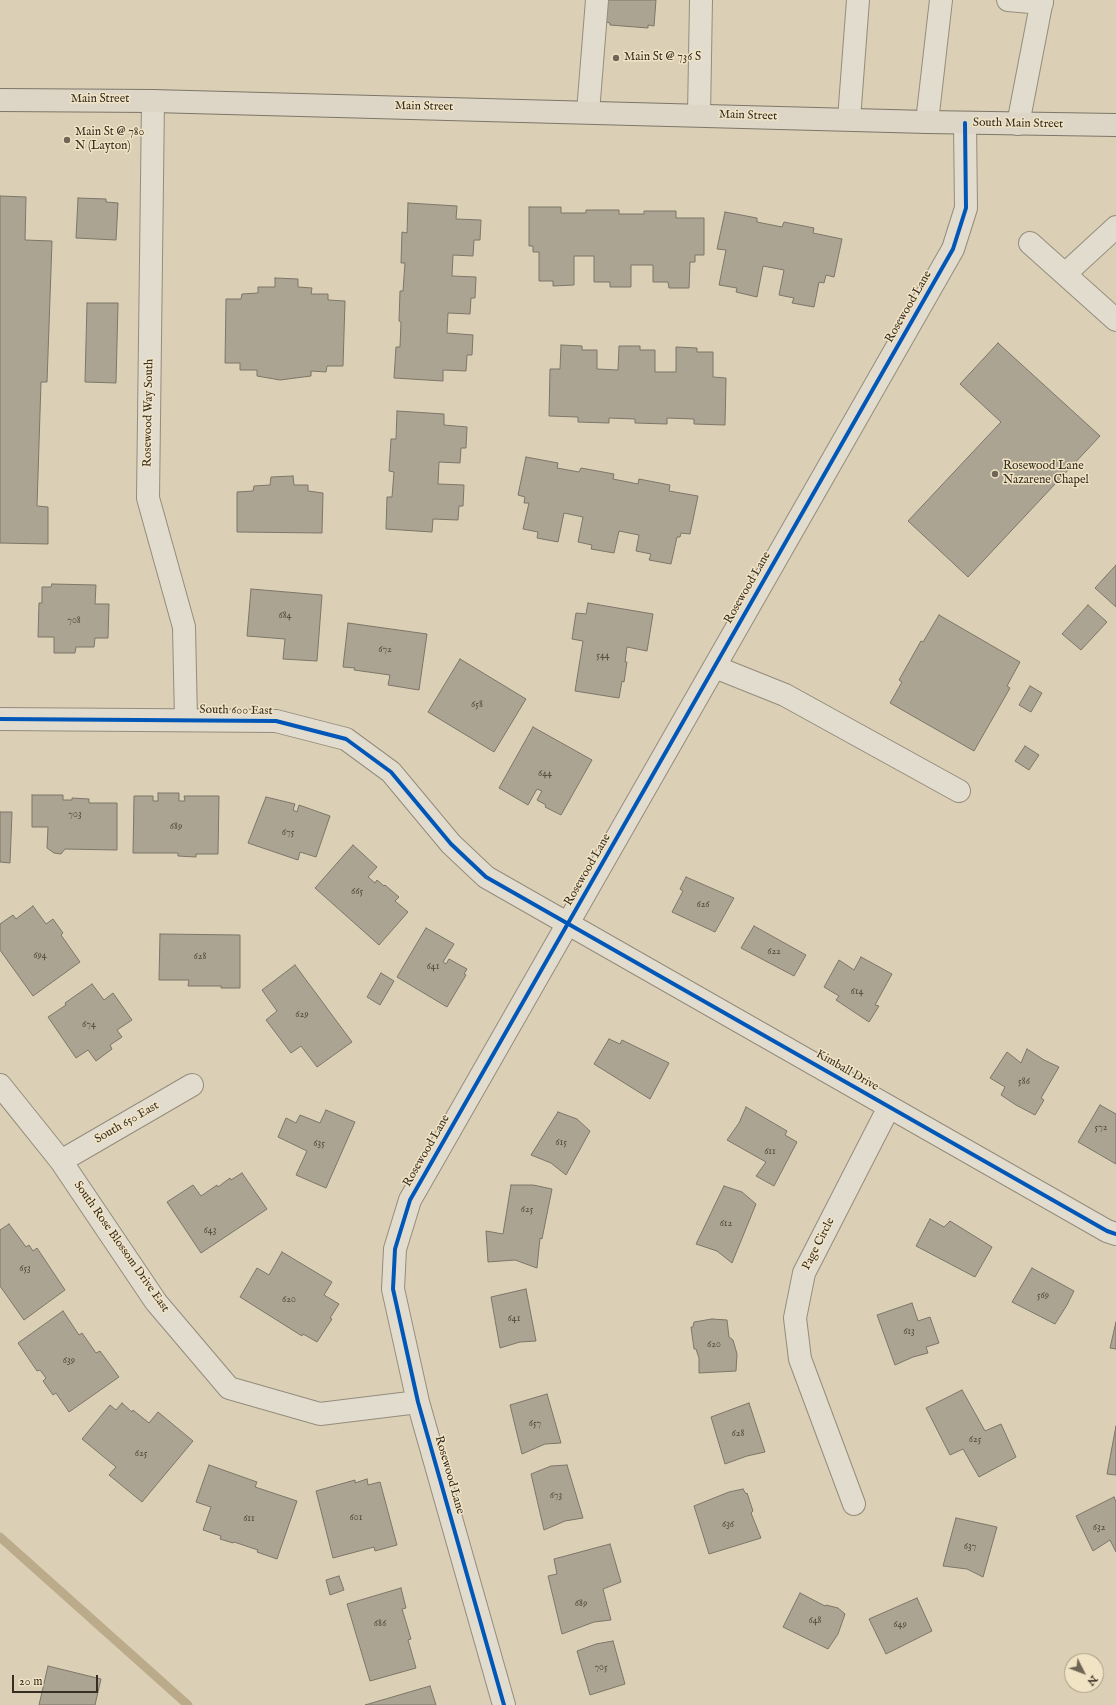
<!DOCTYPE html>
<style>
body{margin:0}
#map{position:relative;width:1116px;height:1705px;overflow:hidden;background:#dbcfb5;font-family:"IM FELL English",serif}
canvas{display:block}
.north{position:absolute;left:1064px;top:1653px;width:40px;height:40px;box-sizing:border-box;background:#f1e4c5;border:1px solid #a69b84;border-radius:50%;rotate:132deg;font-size:11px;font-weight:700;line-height:16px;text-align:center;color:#362d23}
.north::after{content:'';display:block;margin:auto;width:14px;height:18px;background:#706656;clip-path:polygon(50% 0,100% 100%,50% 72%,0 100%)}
.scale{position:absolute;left:12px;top:1675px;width:86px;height:18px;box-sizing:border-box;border:2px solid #362d23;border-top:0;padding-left:5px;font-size:12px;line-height:14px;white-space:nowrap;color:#362d23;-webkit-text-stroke:3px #f1e4c5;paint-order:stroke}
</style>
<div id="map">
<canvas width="1116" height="1705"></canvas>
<div class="north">N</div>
<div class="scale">20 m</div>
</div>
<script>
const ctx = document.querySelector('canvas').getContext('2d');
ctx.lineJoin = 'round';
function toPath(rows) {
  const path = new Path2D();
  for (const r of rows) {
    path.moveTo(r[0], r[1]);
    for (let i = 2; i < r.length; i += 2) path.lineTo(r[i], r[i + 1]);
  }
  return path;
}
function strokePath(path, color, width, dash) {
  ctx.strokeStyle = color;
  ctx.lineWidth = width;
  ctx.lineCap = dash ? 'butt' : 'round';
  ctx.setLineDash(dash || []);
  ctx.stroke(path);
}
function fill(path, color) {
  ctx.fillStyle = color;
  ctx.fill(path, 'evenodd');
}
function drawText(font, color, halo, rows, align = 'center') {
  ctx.font = font + ' "IM FELL English",serif';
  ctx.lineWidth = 3;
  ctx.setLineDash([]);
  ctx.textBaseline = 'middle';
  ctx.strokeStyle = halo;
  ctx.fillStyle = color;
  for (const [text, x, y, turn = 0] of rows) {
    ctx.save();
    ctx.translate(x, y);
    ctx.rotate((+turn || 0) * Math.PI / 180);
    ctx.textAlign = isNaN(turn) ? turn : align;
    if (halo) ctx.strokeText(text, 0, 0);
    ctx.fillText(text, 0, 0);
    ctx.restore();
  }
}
strokePath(toPath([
 [0,1537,188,1705]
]), '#bbab8b', 9);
const building = toPath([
 [607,0,656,0,654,26,648,25,648,28,610,25,610,23,606,22,607,0],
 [0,196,26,197,25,240,52,241,47,382,41,382,37,506,48,507,48,544,0,543,0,196],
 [78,198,106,199,106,202,118,203,116,240,76,238,78,198],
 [408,203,457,206,456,219,481,220,480,240,474,240,473,256,453,255,452,276,476,277,475,298,471,298,470,314,448,313,447,333,473,335,472,355,467,355,466,371,443,370,443,381,394,378,396,347,400,347,401,322,399,321,400,291,403,291,405,263,401,263,402,232,407,233,408,203],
 [529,207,561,207,561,213,586,213,586,210,619,210,619,214,644,214,644,211,676,211,676,218,704,218,704,255,695,255,695,262,690,262,689,288,669,288,668,282,653,282,653,265,631,265,631,287,610,287,610,282,594,282,594,256,574,256,574,285,553,286,553,281,539,281,539,252,533,252,533,246,529,246,529,207],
 [725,212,757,218,757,222,782,227,784,222,814,228,813,233,842,239,834,277,826,275,824,283,819,282,814,307,792,303,794,298,779,295,784,270,763,266,757,297,736,292,737,288,719,285,726,250,717,249,725,212],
 [275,278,298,279,298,287,312,288,311,294,328,294,328,300,345,301,343,366,327,366,326,372,311,371,311,376,280,380,257,376,257,370,240,370,240,363,225,363,226,299,241,299,242,294,258,293,258,287,275,287,275,278],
 [87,303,118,303,116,383,85,382,87,303],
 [998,343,1100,436,968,577,908,521,1001,422,960,384,998,343],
 [561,345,582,346,582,350,597,350,597,369,618,370,619,346,640,346,640,350,655,350,655,372,676,372,676,347,697,348,697,352,713,352,713,377,726,378,725,425,694,424,694,419,667,418,667,424,635,423,635,419,609,418,609,423,578,422,578,417,549,416,550,369,560,369,561,345],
 [397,411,444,414,444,425,467,427,466,448,461,448,460,463,439,462,438,484,464,485,463,506,459,506,458,520,433,519,432,532,386,529,387,497,392,497,394,472,389,471,391,439,396,439,397,411],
 [526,457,558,463,557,468,579,472,581,468,614,474,613,479,638,484,639,479,670,485,669,491,698,496,690,534,681,533,680,537,677,537,671,564,649,560,651,554,636,551,639,535,619,531,614,553,591,549,592,545,578,542,583,517,564,513,558,542,537,538,538,532,523,529,529,503,524,503,525,497,518,495,526,457],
 [293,476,294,485,308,485,308,491,323,493,322,533,237,532,237,492,253,491,254,486,270,485,271,477,293,476],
 [1116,565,1116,607,1095,588,1116,565],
 [52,584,96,585,95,604,109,604,108,638,95,638,94,647,76,647,75,653,54,653,54,637,38,637,39,603,42,603,42,587,51,587,52,584],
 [251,589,322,595,317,661,283,659,285,639,247,636,251,589],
 [588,603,653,614,647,651,627,647,625,662,627,662,624,682,622,681,619,698,575,691,583,641,572,639,576,613,586,614,588,603],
 [1088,605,1107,622,1081,650,1062,634,1088,605],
 [939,615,1020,662,1007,686,1010,688,974,751,890,703,902,682,899,680,921,641,923,642,939,615],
 [348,623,427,634,419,690,388,685,390,675,354,670,355,668,343,667,348,623],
 [460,659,526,699,494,752,428,712,460,659],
 [1030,686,1042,693,1031,712,1019,705,1030,686],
 [533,727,592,760,561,815,545,807,546,805,537,800,542,791,537,789,528,805,499,788,533,727],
 [1025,746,1039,755,1029,770,1015,761,1025,746],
 [158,793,179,793,179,801,185,801,184,796,219,796,218,854,196,854,196,857,178,856,178,853,133,853,134,796,153,796,153,801,158,801,158,793],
 [32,795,63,795,63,800,72,800,72,798,89,799,89,803,117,803,117,850,65,849,61,854,54,853,47,848,48,827,32,827,32,795],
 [266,797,295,804,293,810,297,812,299,805,330,816,316,857,300,852,298,860,248,843,266,797],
 [0,812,12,812,10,863,0,862,0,812],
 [353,845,377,867,368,877,375,883,377,880,384,886,385,885,399,897,395,901,408,912,379,945,315,888,353,845],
 [686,877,734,898,715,932,672,912,683,891,680,889,686,877],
 [33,906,46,924,53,919,63,933,61,935,80,962,33,996,0,950,0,924,13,915,16,919,33,906],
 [754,926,806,955,794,976,741,948,754,926],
 [426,928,454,944,443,962,446,964,449,959,467,969,464,974,466,975,447,1007,397,977,426,928],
 [160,934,240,935,240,988,221,988,221,986,188,986,189,980,159,980,160,934],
 [861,957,892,974,875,1005,879,1006,869,1022,836,1000,839,996,824,987,839,960,854,970,861,957],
 [295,965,352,1042,317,1067,301,1046,291,1053,266,1020,277,1011,262,990,295,965],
 [381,973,394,981,380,1005,367,997,381,973],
 [92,984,104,1000,113,993,132,1020,117,1030,122,1037,110,1045,112,1049,96,1061,88,1050,76,1058,48,1017,66,1005,65,1003,92,984],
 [609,1039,620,1044,622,1040,669,1063,650,1099,594,1064,609,1039],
 [1027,1049,1044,1060,1059,1067,1041,1098,1044,1100,1035,1115,1016,1105,1001,1095,1005,1087,990,1078,1007,1052,1021,1063,1027,1049],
 [1100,1105,1116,1114,1116,1164,1078,1142,1100,1105],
 [746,1107,787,1131,785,1135,797,1142,774,1186,756,1176,766,1162,727,1140,739,1123,746,1107],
 [326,1110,355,1122,326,1188,296,1175,307,1151,278,1137,286,1118,296,1123,300,1115,320,1123,326,1110],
 [558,1112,577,1119,590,1131,566,1175,551,1163,531,1155,558,1112],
 [242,1173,267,1209,201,1253,167,1202,193,1185,201,1196,217,1185,218,1187,230,1178,231,1180,242,1173],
 [511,1185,533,1185,552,1189,542,1239,540,1238,537,1268,515,1260,488,1262,486,1231,503,1234,511,1185],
 [724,1186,742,1192,756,1204,732,1263,717,1251,696,1244,724,1186],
 [930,1219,944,1227,950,1221,992,1247,975,1277,916,1246,930,1219],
 [9,1224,26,1247,29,1245,33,1251,37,1248,65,1290,24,1320,0,1286,0,1230,9,1224],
 [282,1252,332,1282,324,1295,339,1304,330,1318,332,1319,317,1342,303,1334,302,1336,240,1297,257,1268,269,1275,282,1252],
 [1032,1268,1074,1291,1067,1305,1055,1324,1012,1302,1032,1268],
 [526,1289,536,1341,520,1342,500,1348,491,1297,526,1289],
 [912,1303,918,1321,930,1317,939,1343,926,1347,928,1353,913,1357,895,1365,877,1315,912,1303],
 [63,1311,79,1335,82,1333,96,1353,100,1351,119,1377,69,1412,56,1393,53,1395,43,1381,46,1378,40,1370,37,1371,18,1343,63,1311],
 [712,1319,727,1320,729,1337,733,1340,737,1354,736,1371,699,1373,699,1358,696,1349,694,1349,691,1327,693,1327,694,1322,712,1319],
 [1116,1322,1116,1349,1110,1348,1116,1322],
 [962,1390,985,1431,1001,1424,1016,1457,979,1477,963,1449,950,1455,926,1408,962,1390],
 [547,1394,561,1443,545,1444,522,1454,510,1405,547,1394],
 [122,1403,132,1412,133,1410,149,1423,158,1412,193,1441,142,1502,109,1475,116,1467,82,1439,110,1405,116,1410,122,1403],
 [749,1403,765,1452,747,1456,725,1464,711,1417,749,1403],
 [1116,1426,1116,1475,1107,1474,1116,1426],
 [209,1465,257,1482,255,1487,297,1501,277,1559,257,1552,258,1550,234,1542,233,1543,220,1539,221,1536,203,1530,211,1507,196,1502,209,1465],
 [567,1465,583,1518,565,1521,544,1530,531,1474,551,1466,567,1465],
 [367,1479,368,1485,380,1482,397,1545,375,1551,374,1547,333,1558,316,1491,355,1480,355,1483,367,1479],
 [743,1489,746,1494,747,1493,753,1511,751,1513,761,1538,709,1554,694,1506,729,1492,743,1489],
 [1114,1497,1116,1502,1116,1552,1110,1540,1093,1551,1076,1516,1114,1497],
 [956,1518,997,1527,983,1577,967,1569,943,1566,956,1518],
 [610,1544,621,1582,603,1589,611,1620,594,1622,562,1634,548,1576,557,1574,554,1559,610,1544],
 [339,1576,344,1590,330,1595,326,1580,339,1576],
 [401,1588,406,1608,402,1609,411,1639,408,1640,416,1668,370,1681,347,1604,401,1588],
 [800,1593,825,1606,826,1605,838,1608,845,1614,838,1634,828,1649,783,1627,800,1593],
 [917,1598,932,1631,886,1654,869,1619,917,1598],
 [613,1641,625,1684,590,1695,577,1651,596,1644,613,1641],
 [48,1666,101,1679,95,1705,39,1705,48,1666],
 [430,1686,436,1705,365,1705,430,1686]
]);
fill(building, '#aca492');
strokePath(building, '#7d7668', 1);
const minor = toPath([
 [1008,0,1042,3],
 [153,101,148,498,184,627,186,720],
 [588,112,597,0],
 [699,115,701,0],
 [849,119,858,0],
 [927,122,941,0],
 [1018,124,1042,0],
 [1030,243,1116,320],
 [1065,274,1116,227],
 [715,667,785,695,959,791],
 [0,719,276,721,346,739,391,772,451,844,486,877,1107,1231,1116,1234],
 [0,1085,61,1161,156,1302,229,1388,320,1414,418,1402],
 [61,1161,192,1085],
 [854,1504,800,1359,795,1318,804,1273,889,1107],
 [504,1705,418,1402,393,1289,395,1249,410,1200,953,249,966,208,965,123]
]);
const major = toPath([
 [0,100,153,101,927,122,1116,125]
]);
strokePath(minor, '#948c7c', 24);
strokePath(major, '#7d7668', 24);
strokePath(minor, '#e2dcce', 22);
strokePath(major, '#ddd6c7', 22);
strokePath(toPath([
 [0,719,276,721,346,739,391,772,451,844,486,877,1107,1231,1116,1234],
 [504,1705,418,1402,393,1289,395,1249,410,1200,953,249,966,208,965,123]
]), '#0057b8', 4);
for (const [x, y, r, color] of [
 [616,58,4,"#706656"],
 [67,140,4,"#706656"],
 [995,474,4,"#706656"]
]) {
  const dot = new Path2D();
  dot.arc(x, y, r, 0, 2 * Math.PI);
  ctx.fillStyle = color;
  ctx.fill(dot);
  strokePath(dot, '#f1e4c5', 1.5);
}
drawText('10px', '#544b3f', null, [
 ["684",285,616],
 ["708",74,621],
 ["672",385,650],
 ["544",603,656],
 ["658",477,705],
 ["644",545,774],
 ["703",75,815],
 ["689",176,827],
 ["675",288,833],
 ["665",357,892],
 ["626",703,905],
 ["622",774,952],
 ["694",40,956],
 ["628",200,957],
 ["641",433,967],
 ["614",857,992],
 ["629",302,1015],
 ["674",89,1025],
 ["586",1024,1082],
 ["572",1101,1128],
 ["615",561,1143],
 ["635",319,1144],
 ["611",770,1152],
 ["625",527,1210],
 ["612",726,1224],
 ["643",210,1231],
 ["653",25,1269],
 ["569",1043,1296],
 ["620",289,1300],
 ["641",514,1319],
 ["613",909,1332],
 ["620",714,1345],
 ["639",69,1361],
 ["657",535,1424],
 ["628",738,1434],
 ["625",975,1440],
 ["625",141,1454],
 ["673",556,1496],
 ["601",356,1518],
 ["611",249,1519],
 ["636",728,1525],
 ["632",1099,1528],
 ["637",970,1547],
 ["689",581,1604],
 ["648",815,1621],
 ["686",380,1624],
 ["649",900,1625],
 ["705",601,1668]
]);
drawText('12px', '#362d23', '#f1e4c5', [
 ["Main St @ 736 S",624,58],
 ["Main St @ 780",75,133],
 ["N (Layton)",75,147],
 ["Rosewood Lane",1003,467],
 ["Nazarene Chapel",1003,481]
], 'left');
drawText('12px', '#362d23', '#f1e4c5', [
 ["Main Street",100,100],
 ["Main Street",424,107,1],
 ["Main Street",748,116,2],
 ["South Main Street",1018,124,1],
 ["Rosewood Lane",909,307,-60],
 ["Rosewood Way South",149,413,-89],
 ["Rosewood Lane",748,588,-60],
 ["South 600 East",236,711,1],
 ["Rosewood Lane",588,870,-60],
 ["Kimball Drive",847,1071,30],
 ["South 650 East",127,1123,-30],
 ["Rosewood Lane",427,1151,-60],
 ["Page Circle",819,1244,-63],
 ["South Rose Blossom Drive East",121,1247,55],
 ["Rosewood Lane",449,1475,74]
]);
</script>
